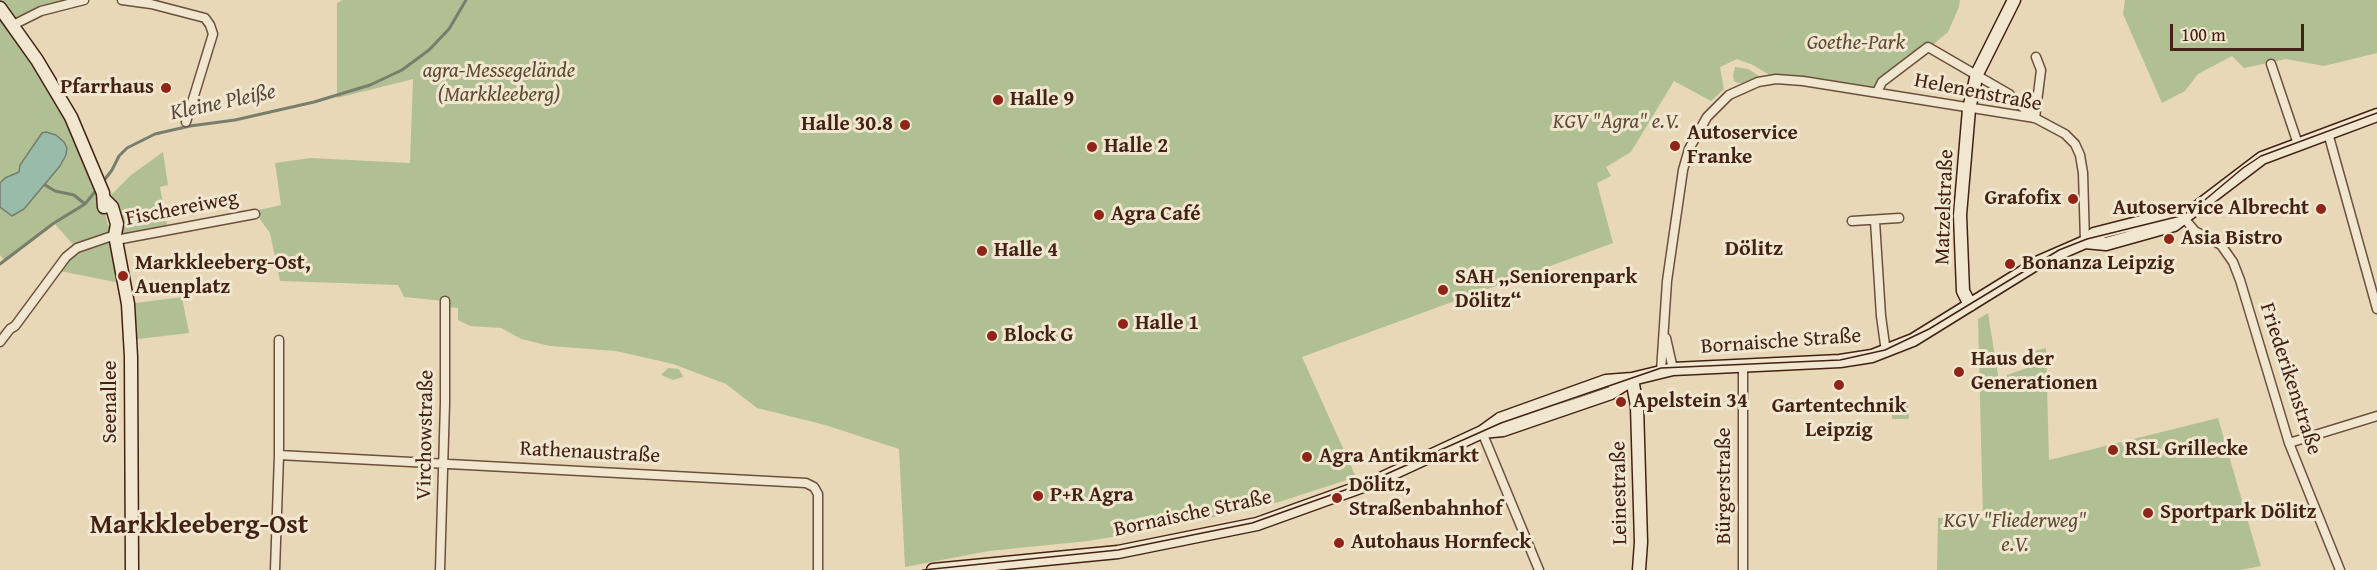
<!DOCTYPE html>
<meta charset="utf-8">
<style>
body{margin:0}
#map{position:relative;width:2377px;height:570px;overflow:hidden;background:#e9d8b7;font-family:"Gentium Book Plus",serif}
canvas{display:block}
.scale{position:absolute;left:2170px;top:24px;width:134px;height:27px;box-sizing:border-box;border:3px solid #432214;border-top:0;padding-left:8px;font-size:18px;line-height:21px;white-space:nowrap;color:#432214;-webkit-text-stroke:4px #f1e6d0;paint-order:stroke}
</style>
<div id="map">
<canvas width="2377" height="570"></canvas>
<div class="scale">100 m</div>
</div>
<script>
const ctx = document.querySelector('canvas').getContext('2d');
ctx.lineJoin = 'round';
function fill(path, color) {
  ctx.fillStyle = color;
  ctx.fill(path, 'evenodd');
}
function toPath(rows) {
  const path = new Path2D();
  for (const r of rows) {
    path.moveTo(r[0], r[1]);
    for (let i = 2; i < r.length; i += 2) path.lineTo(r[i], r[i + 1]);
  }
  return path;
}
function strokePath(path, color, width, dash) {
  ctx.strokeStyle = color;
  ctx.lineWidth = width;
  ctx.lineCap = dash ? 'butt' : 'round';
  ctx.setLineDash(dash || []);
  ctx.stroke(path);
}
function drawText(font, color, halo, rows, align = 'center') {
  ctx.font = font + ' "Gentium Book Plus",serif';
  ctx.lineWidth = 6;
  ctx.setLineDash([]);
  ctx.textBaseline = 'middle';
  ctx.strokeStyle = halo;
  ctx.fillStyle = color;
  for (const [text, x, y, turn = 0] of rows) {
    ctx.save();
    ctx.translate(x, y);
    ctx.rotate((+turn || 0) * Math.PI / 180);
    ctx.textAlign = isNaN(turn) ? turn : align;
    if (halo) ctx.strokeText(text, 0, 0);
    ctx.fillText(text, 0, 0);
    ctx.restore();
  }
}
fill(toPath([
 [0,0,84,0,13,24,37,60,106,200,131,175,163,152,168,185,160,187,168,230,116,240,125,284,55,270,76,248,54,223,4,260,0,255],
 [112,207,115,234,108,225,104,208],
 [343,0,1960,0,1959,7,1948,32,1877,92,1776,79,1753,65,1737,59,1720,67,1724,89,1711,101,1674,81,1631,152,1606,167,1611,176,1597,183,1613,243,1302,357,1356,477,1279,502,1239,512,1131,534,1088,541,989,551,905,567,899,449,825,425,757,408,726,384,673,364,616,351,550,346,521,339,501,328,470,326,458,320,458,308,445,307,444,301,404,297,398,285,280,281,270,233,254,211,281,205,275,163,310,158,410,163,413,79,337,98,337,3],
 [2125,0,2377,0,2377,53,2324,66,2286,59,2244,68,2232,56,2198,74,2185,91,2162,103,2123,14],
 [1735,67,1748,69,1759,76,1743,83,1738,83,1734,81,1733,75],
 [182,297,189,333,130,340,128,304],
 [1988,313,1999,381,2007,381,2007,375,2027,368,2026,353,2046,348,2049,460,2218,418,2261,566,2241,570,1937,570,1938,518,1983,518,1978,319],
 [668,368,679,369,683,377,673,380,661,375],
 [1908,402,1909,419,1892,419,1891,403]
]), '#b1c092');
const water = toPath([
 [46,132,56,135,64,142,67,148,66,155,60,166,24,209,12,216,0,207,0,183,5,178,19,172,20,165,42,133,46,132]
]);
fill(water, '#99bba9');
strokePath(water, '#777e6d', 1.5);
strokePath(toPath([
 [102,183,112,170,119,156,127,148,155,134,190,126,235,120,314,102,370,85,402,70,429,50,449,29,466,0],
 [45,185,55,191,74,195,85,204],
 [0,264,54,223,85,204,98,188]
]), '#777e6d', 3);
const minor = toPath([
 [122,0,151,4,205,18,210,25,213,34,186,122],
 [13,25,41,11,84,0],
 [2271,64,2298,144],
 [1877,92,1882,82,1928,47,2009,94,2034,118],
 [2035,118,2041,70,2036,57],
 [2328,133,2377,309],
 [2183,217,2195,231,2221,245,2233,262,2240,280,2289,443,2340,570],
 [1852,221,1899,218],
 [1875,221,1881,316,1886,352],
 [116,240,255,214],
 [1666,338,1673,369],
 [0,342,10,329,15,326,66,257,77,248,115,235],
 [1743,366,1743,570],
 [1661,371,1667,281,1683,170,1689,149,1707,117,1729,95,1758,82,1776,79,1803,81,2035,118,2065,134,2075,144,2080,155,2083,173,2085,242],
 [1482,432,1539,570],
 [2289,443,2377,416],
 [279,455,806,483,814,487,818,494,818,570],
 [275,570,279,455,279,340],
 [440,570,445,403,445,301]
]);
const secondary = toPath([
 [0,8,37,60,71,117,103,193,104,207],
 [105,200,112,207,117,224,115,235,128,304,131,357,132,570],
 [2085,242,2106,244,2174,225,2262,158,2377,115],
 [1970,305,1963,291,1960,215,1969,109,1977,74,2014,0],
 [1632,379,1637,406,1641,542,1639,570],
 [1482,432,1503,430,1611,393,1631,380],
 [933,570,1118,552,1257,524,1374,482,1482,432,1500,419,1606,381,1632,379,1673,369,1840,361,1872,356,1913,340,2039,262,2085,242,2094,234,2161,217,2183,217]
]);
strokePath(minor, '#6c503d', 11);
strokePath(secondary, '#432214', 15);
strokePath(minor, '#f1e6d0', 8);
strokePath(secondary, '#f1e6d0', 12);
strokePath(toPath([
 [923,570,1118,550,1252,523,1373,480,1501,423,1661,368,1840,360,1885,350,1929,329,2059,250,2087,239,2180,216,2194,209,2243,168,2261,156,2377,113]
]), '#432214', 1.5);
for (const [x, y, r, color] of [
 [166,88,6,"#8f2418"],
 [998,100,6,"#8f2418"],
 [905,125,6,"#8f2418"],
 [1675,146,6,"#8f2418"],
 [1092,147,6,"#8f2418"],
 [2073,199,6,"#8f2418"],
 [2321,209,6,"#8f2418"],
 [1099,215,6,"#8f2418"],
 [2169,239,6,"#8f2418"],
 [982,251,6,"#8f2418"],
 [2010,264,6,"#8f2418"],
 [123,276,6,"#8f2418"],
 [1443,290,6,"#8f2418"],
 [1123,324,6,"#8f2418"],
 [992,336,6,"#8f2418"],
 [1959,372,6,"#8f2418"],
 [1839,385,6,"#8f2418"],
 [1621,402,6,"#8f2418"],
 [2113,450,6,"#8f2418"],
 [1307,457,6,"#8f2418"],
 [1038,496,6,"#8f2418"],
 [1337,498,6,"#8f2418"],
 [2148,513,6,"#8f2418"],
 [1339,543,6,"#8f2418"]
]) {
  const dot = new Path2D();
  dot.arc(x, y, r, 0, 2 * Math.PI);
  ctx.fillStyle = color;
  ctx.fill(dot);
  strokePath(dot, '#f1e6d0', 2);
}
drawText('italic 21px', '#5e4a34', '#f1e6d0', [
 ["Goethe-Park",1856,44],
 ["agra-Messegelände",499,72],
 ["(Markkleeberg)",499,96],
 ["KGV \"Agra\" e.V.",1616,123],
 ["KGV \"Fliederweg\"",2015,522],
 ["e.V.",2015,546]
]);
drawText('bold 21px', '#432214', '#f1e6d0', [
 ["Pfarrhaus",154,88,"right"],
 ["Halle 9",1010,100],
 ["Halle 30.8",893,125,"right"],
 ["Autoservice",1687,134],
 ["Franke",1687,158],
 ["Halle 2",1104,147],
 ["Grafofix",2061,199,"right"],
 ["Autoservice Albrecht",2309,209,"right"],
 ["Agra Café",1111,215],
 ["Asia Bistro",2181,239],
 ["Halle 4",994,251],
 ["Markkleeberg-Ost,",135,264],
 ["Auenplatz",135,288],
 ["Bonanza Leipzig",2022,264],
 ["SAH „Seniorenpark",1455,278],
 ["Dölitz“",1455,302],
 ["Halle 1",1135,324],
 ["Block G",1004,336],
 ["Haus der",1971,360],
 ["Generationen",1971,384],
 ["Apelstein 34",1633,402],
 ["Gartentechnik",1839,407,"center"],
 ["Leipzig",1839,431,"center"],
 ["RSL Grillecke",2125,450],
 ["Agra Antikmarkt",1319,457],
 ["Dölitz,",1349,486],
 ["Straßenbahnhof",1349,510],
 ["P+R Agra",1050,496],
 ["Sportpark Dölitz",2160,513],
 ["Autohaus Hornfeck",1351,543]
], 'left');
drawText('21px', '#432214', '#f1e6d0', [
 ["Helenenstraße",1978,93,11],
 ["Matzelstraße",1945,207,-88],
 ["Fischereiweg",182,209,-11],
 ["Bornaische Straße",1781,342,-4],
 ["Friederikenstraße",2290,379,72],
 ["Seenallee",111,402,-90],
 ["Virchowstraße",426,435,-89],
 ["Rathenaustraße",590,453,3],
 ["Bürgerstraße",1725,486,-90],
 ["Leinestraße",1620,493,-91],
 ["Bornaische Straße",1193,514,-12]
]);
drawText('italic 22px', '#584839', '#f1e6d0', [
 ["Kleine Pleiße",223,103,-12]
]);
drawText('bold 22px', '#432214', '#f1e6d0', [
 ["Dölitz",1754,249]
]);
drawText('bold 27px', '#432214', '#f1e6d0', [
 ["Markkleeberg-Ost",199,526]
]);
</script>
